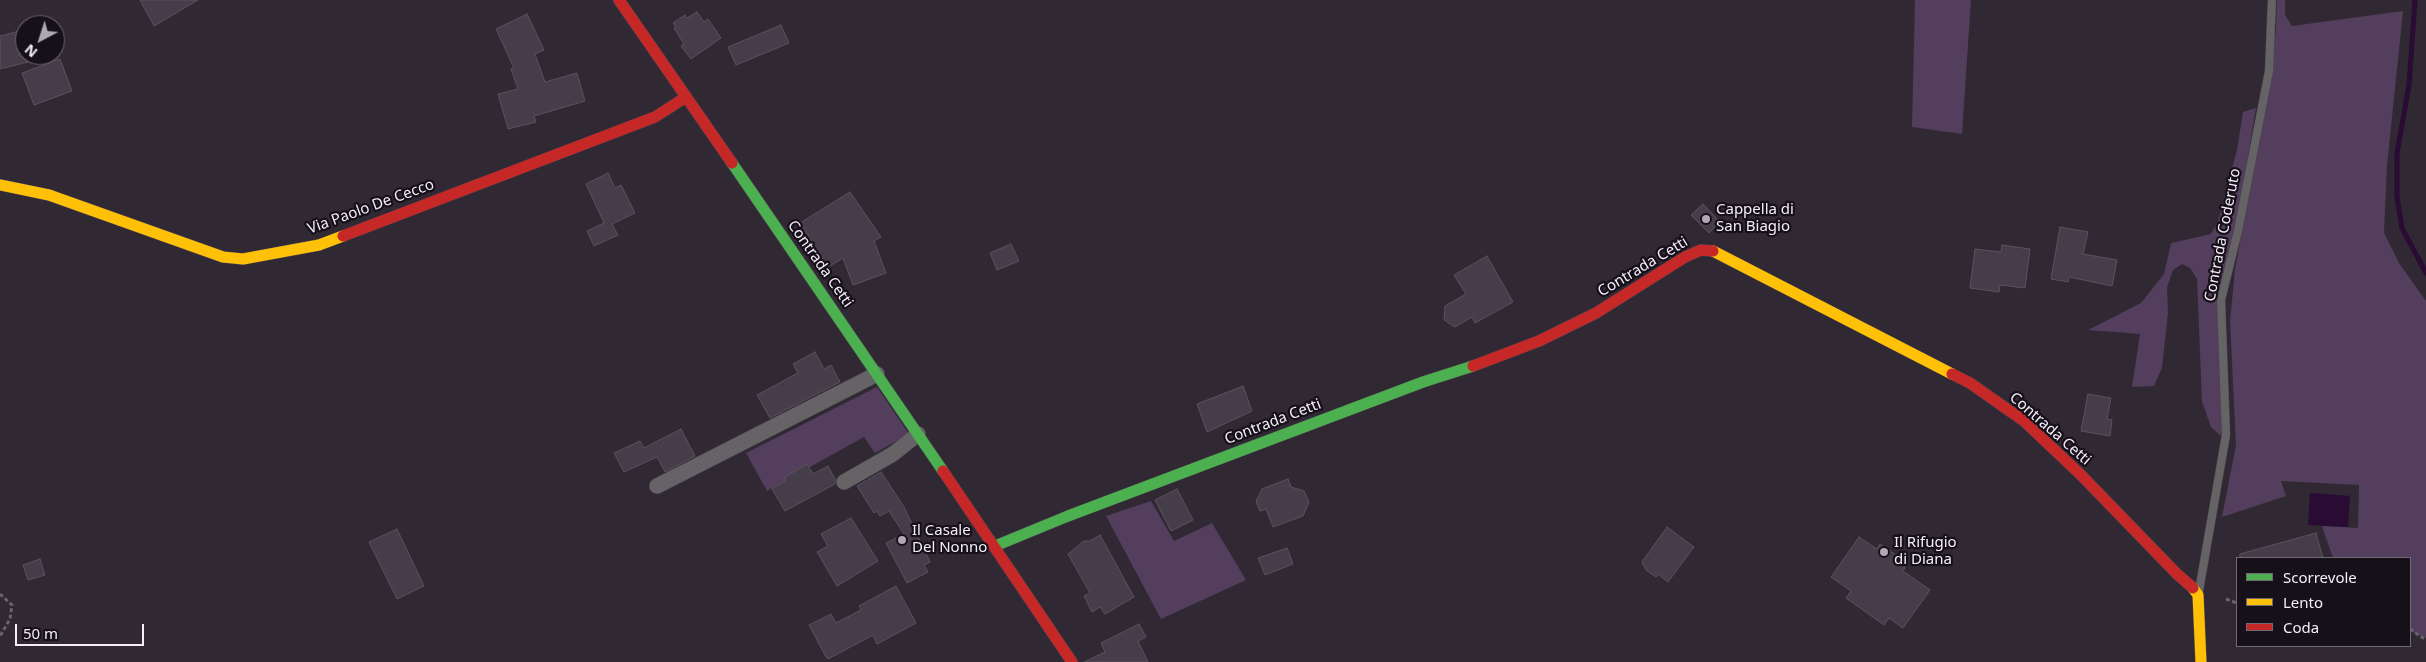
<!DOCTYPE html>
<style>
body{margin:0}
#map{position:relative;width:2426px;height:662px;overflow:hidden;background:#302833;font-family:"Noto Sans",sans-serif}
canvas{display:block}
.legend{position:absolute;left:2236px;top:557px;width:175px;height:90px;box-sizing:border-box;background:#161019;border:1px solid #706873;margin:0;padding:6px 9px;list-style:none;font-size:15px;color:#f6edfb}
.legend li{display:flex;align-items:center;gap:10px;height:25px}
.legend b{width:25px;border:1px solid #706873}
.north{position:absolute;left:15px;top:15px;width:50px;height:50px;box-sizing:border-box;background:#161019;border:1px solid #706873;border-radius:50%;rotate:220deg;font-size:14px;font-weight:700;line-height:20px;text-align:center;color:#f6edfb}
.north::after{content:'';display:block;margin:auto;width:18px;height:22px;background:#b1a8b5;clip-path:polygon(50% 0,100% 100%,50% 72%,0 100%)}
.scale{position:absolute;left:15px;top:624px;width:129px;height:22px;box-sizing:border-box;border:2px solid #f6edfb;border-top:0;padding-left:6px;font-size:15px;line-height:18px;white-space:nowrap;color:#f6edfb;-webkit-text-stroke:4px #161019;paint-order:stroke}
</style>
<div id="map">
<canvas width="2426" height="662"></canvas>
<ul class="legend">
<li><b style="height:6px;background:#4caf50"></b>Scorrevole</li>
<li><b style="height:6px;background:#ffc107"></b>Lento</li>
<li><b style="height:6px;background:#c62828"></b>Coda</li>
</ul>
<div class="north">N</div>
<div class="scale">50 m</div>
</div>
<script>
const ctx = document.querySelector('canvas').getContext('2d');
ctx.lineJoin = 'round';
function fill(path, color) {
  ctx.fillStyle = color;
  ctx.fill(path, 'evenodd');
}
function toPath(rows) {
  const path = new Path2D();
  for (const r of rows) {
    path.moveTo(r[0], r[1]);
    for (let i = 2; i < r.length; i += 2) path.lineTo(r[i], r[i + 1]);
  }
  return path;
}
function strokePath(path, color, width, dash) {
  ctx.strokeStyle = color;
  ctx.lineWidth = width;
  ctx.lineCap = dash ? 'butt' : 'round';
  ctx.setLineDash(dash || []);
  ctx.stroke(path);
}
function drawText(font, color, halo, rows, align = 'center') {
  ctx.font = font + ' "Noto Sans",sans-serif';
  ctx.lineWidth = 4.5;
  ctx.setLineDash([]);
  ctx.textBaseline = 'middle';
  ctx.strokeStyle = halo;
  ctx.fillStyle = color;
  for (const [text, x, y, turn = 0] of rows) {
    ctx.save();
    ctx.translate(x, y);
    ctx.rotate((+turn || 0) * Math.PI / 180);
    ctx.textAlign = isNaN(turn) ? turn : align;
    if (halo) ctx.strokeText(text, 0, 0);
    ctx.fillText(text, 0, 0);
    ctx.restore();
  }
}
fill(toPath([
 [1915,0,1971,0,1962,134,1912,127],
 [2277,0,2285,0,2285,15,2292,26,2403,11,2387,166,2384,233,2399,263,2426,301,2426,638,2410,631,2410,558,2333,558,2322,526,2358,528,2359,485,2281,481,2286,496,2222,517,2236,445,2230,321,2235,269,2261,131,2276,30],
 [2256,108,2239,209,2219,305,2222,437,2211,427,2202,402,2197,279,2190,268,2182,264,2173,270,2167,287,2168,313,2162,368,2154,386,2132,387,2140,334,2088,330,2141,303,2164,274,2171,243,2211,234,2218,221,2237,150,2243,112],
 [877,387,909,434,875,453,864,437,767,491,746,453],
 [1151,501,1174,541,1212,523,1246,580,1161,619,1106,516]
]), '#533e5d');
fill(toPath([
 [2310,493,2350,496,2348,527,2308,525]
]), '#290b34');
strokePath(toPath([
 [2415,0,2409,85,2397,153,2397,197,2402,228,2426,273]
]), '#290b34', 5);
const building = toPath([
 [140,0,198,0,154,26,140,0],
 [697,12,704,22,708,19,721,38,691,59,681,46,684,44,674,28,676,27,673,23,685,15,687,18,697,12],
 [527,14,544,50,535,54,545,82,577,73,585,101,534,116,536,122,508,129,498,94,518,89,511,69,514,68,496,29,527,14],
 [781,25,789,43,736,65,728,47,781,25],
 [20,31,28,62,0,69,0,36,20,31],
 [60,59,72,91,34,105,22,73,60,59],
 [608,173,615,188,621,185,635,213,612,224,618,235,594,246,587,231,604,223,586,184,608,173],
 [850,192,881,237,874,241,886,273,853,285,843,258,828,267,800,223,850,192],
 [1703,204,1720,222,1709,233,1691,215,1703,204],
 [2060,227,2088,232,2083,254,2117,260,2112,286,2069,277,2068,282,2051,279,2060,227],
 [1011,244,1019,261,997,270,990,253,1011,244],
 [2002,245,2030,249,2025,288,2000,285,1999,292,1970,288,1975,249,2001,252,2002,245],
 [1487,256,1513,302,1475,323,1472,317,1455,327,1444,320,1445,306,1466,294,1454,275,1487,256],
 [815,352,824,369,831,365,840,382,770,418,757,395,798,373,793,364,815,352],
 [1243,386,1252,411,1207,432,1197,404,1243,386],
 [2088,394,2111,398,2107,419,2112,420,2110,436,2081,431,2088,394],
 [681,429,695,456,665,472,657,457,624,472,614,453,640,441,644,448,681,429],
 [807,464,813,474,828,466,835,479,835,484,785,511,772,489,786,480,785,477,807,464],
 [881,472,904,507,930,562,924,565,928,572,907,583,886,543,904,534,889,511,880,516,877,511,874,513,857,486,881,472],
 [1288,479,1291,487,1304,491,1309,502,1303,516,1273,527,1266,509,1260,511,1256,501,1262,489,1288,479],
 [1177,489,1193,520,1171,531,1155,500,1177,489],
 [851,518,878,561,837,586,817,552,828,546,821,534,851,518],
 [1667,527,1694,547,1668,582,1658,574,1656,577,1646,570,1642,562,1667,527],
 [397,529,424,586,397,599,369,542,397,529],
 [2316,533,2323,558,2240,558,2240,554,2316,533],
 [1100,535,1134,597,1105,614,1100,607,1092,612,1084,596,1090,593,1068,554,1084,541,1090,541,1100,535],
 [1859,537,1877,549,1880,544,1908,563,1903,571,1930,590,1903,628,1889,618,1884,625,1846,598,1851,591,1831,577,1859,537],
 [1287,548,1293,564,1265,575,1258,558,1287,548],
 [40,559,45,575,28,580,23,565,40,559],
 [896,586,916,623,877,644,873,635,828,659,826,657,809,625,831,614,836,623,861,610,859,606,896,586],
 [1139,624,1146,637,1138,641,1148,662,1084,662,1105,652,1101,643,1139,624]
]);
fill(building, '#463d4a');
strokePath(building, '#59535c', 1);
const lane = toPath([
 [2199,591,2226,435,2221,300,2238,231,2269,71,2272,0]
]);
const street = toPath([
 [844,482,893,454,918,434],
 [657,486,877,374]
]);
const fast = toPath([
 [732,163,943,471],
 [995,546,1068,516,1423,382,1473,366]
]);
const slow = toPath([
 [0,185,49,195,223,257,243,259,319,245,343,236],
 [1713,251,1952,374],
 [2193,588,2198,595,2201,662]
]);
const jam = toPath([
 [619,0,732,163],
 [343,236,655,117,686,97],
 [1473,366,1539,341,1596,313,1685,257,1701,250,1713,251],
 [1952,374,1970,383,2024,421,2081,475,2177,574,2193,588],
 [943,471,1072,662]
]);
strokePath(lane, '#4b444e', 9);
strokePath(street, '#4b444e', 16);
strokePath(fast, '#4b444e', 12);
strokePath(slow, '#4b444e', 12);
strokePath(jam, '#4b444e', 12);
strokePath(toPath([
 [0,594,12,605,10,619,0,636],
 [2226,599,2237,603],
 [2410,629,2426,640]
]), '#68646a', 3, [4, 2.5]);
strokePath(lane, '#666367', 8);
strokePath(street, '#666367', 15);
strokePath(fast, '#4caf50', 11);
strokePath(slow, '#ffc107', 11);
strokePath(jam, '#c62828', 11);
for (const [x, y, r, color] of [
 [1706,219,5,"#b1a8b5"],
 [902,540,5,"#b1a8b5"],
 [1884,552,5,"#b1a8b5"]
]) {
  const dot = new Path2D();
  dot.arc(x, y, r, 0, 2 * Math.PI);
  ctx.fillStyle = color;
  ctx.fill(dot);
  strokePath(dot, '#161019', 2);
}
drawText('15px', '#f6edfb', '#161019', [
 ["Via Paolo De Cecco",371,207,-20],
 ["Contrada Coderuto",2223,235,-79],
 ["Contrada Cetti",820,264,55],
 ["Contrada Cetti",1643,267,-31],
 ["Contrada Cetti",1273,422,-21],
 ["Contrada Cetti",2050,429,41]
]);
drawText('15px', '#f6edfb', '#161019', [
 ["Cappella di",1716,210],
 ["San Biagio",1716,227],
 ["Il Casale",912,531],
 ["Del Nonno",912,548],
 ["Il Rifugio",1894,543],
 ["di Diana",1894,560]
], 'left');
</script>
